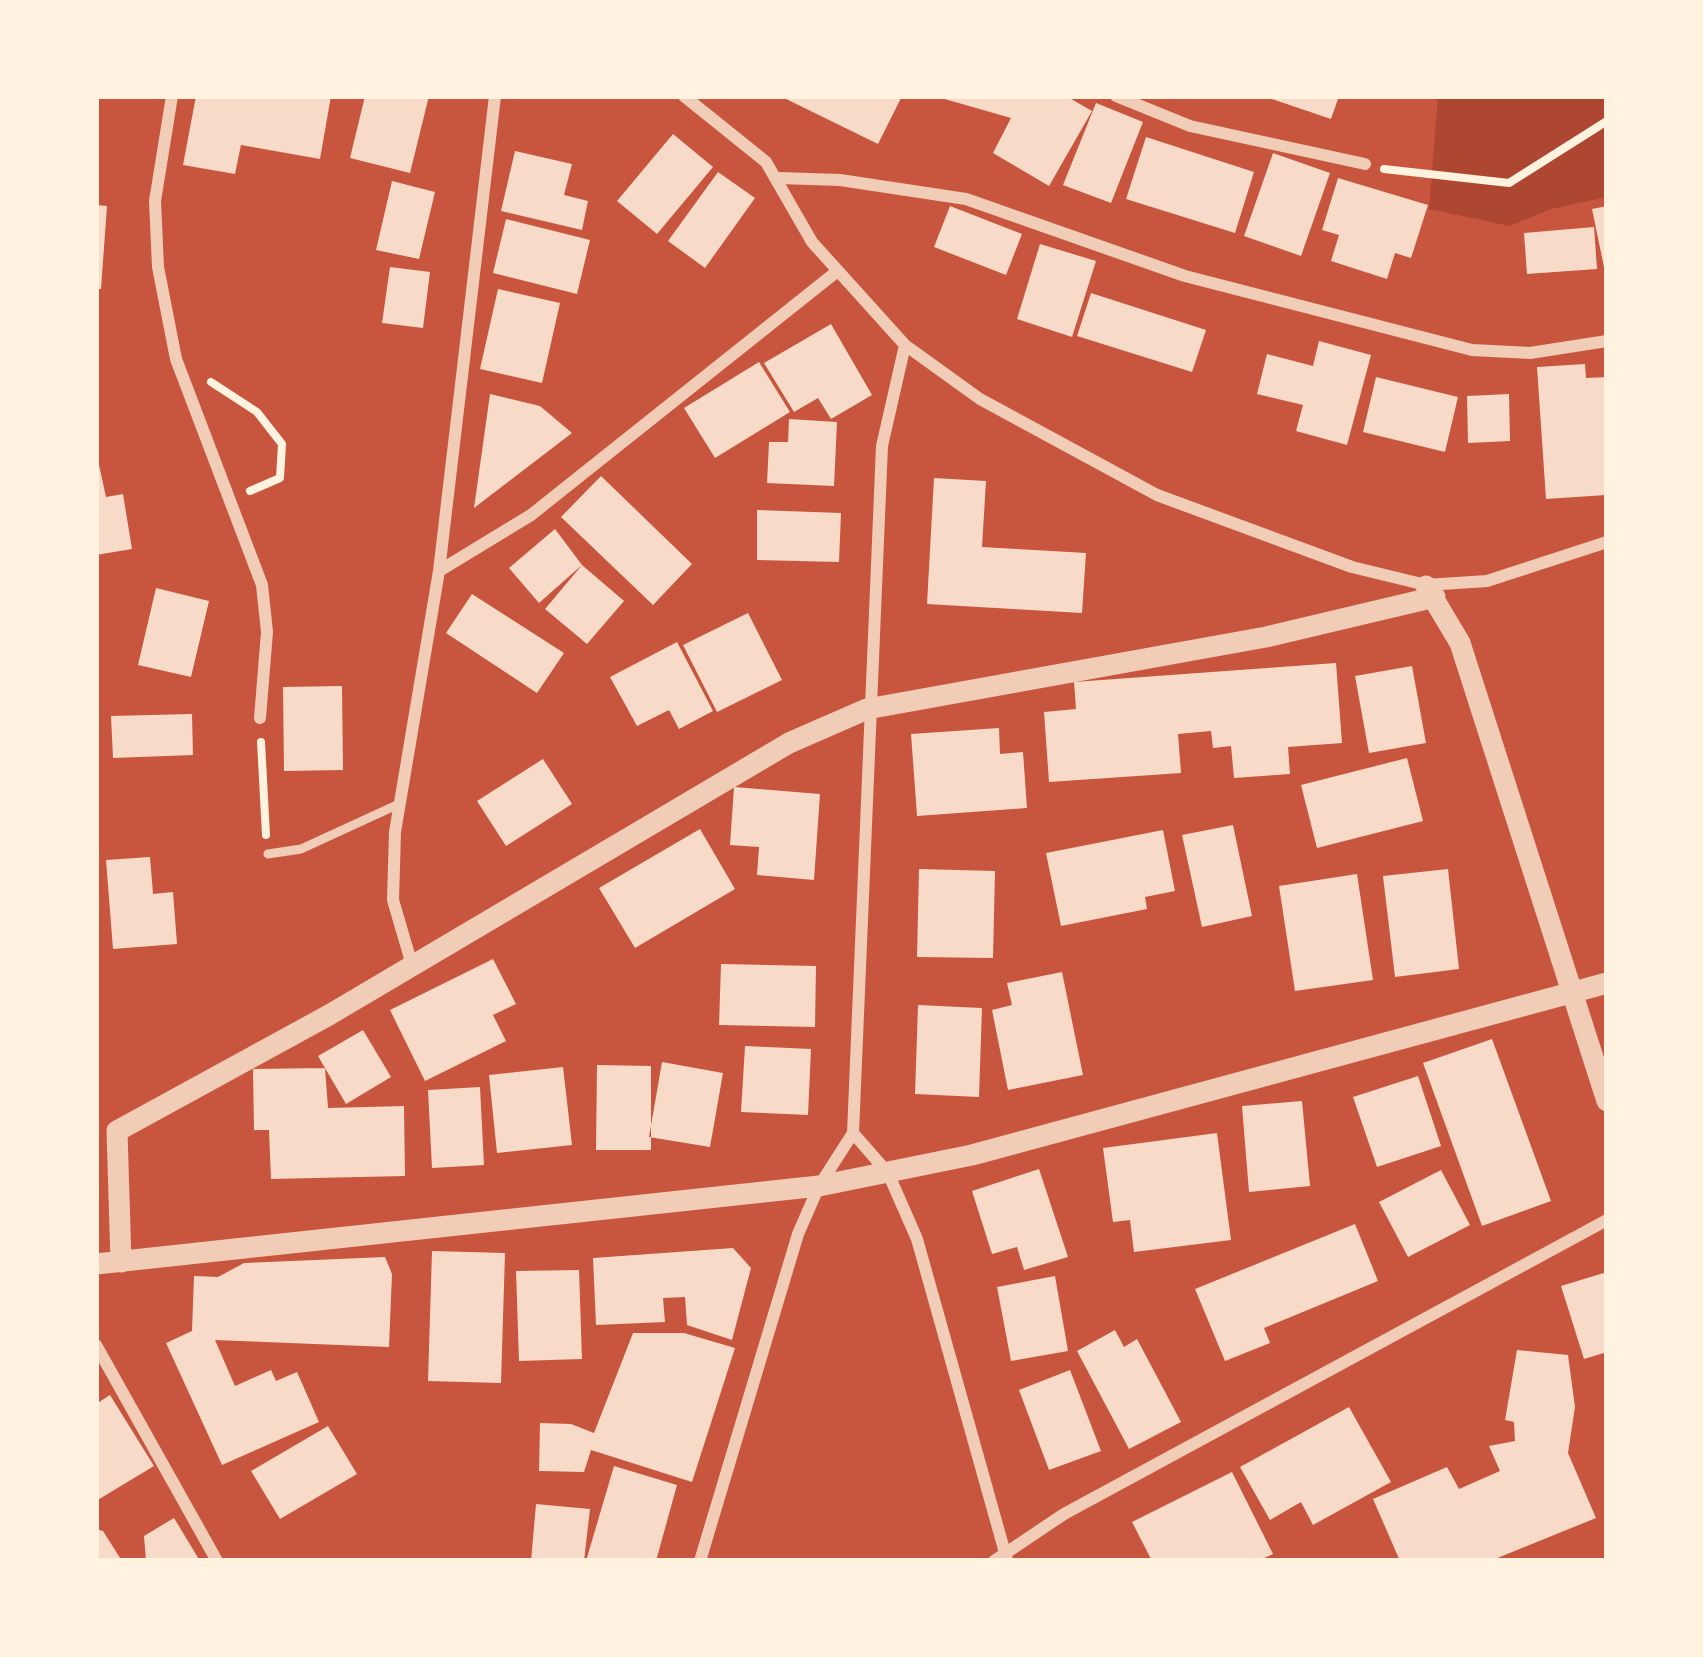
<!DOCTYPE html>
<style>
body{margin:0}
#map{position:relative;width:1703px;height:1657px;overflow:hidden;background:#c8553d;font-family:Montserrat,sans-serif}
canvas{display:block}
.frame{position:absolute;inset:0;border:99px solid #fff3e0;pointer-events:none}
</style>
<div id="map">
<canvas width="1703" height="1657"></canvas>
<div class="frame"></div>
</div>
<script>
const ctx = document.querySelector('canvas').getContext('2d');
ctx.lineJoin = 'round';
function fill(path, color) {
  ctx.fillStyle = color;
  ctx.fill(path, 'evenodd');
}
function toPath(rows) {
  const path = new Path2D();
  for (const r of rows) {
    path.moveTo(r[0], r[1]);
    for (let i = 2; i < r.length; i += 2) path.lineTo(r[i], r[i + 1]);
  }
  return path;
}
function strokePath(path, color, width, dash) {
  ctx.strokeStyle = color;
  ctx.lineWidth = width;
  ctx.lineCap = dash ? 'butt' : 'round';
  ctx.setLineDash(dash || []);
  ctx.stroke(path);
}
fill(toPath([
 [1438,96,1607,96,1607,197,1551,209,1510,226,1429,209]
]), '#ae4732');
fill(toPath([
 [196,96,331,96,320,159,241,145,235,174,183,165],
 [365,96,429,96,410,173,350,158],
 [780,96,902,96,878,144],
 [934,96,1066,96,1092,111,1049,186,993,153,1011,118],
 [1263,96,1339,96,1331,119],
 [1096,103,1143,122,1111,203,1063,185],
 [673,134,713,167,657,234,617,201],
 [1146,137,1254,172,1235,233,1126,199],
 [515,151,572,164,564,195,588,201,582,230,501,211],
 [1273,153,1330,173,1301,256,1244,236],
 [718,172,755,198,705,268,668,241],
 [1338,178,1428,205,1411,258,1395,253,1387,279,1331,261,1339,235,1322,230],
 [392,181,435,192,419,259,376,250],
 [96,205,107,206,101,289,96,289],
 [950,206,1022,234,1006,275,934,247],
 [1607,206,1607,272,1605,272,1592,209],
 [506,219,590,240,577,294,493,273],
 [1594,227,1597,269,1527,274,1524,233],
 [1040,244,1096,261,1072,337,1017,319],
 [390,267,430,272,423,328,382,323],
 [498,289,560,303,542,383,480,369],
 [1091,293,1206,330,1192,372,1077,336],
 [831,324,872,395,831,419,818,398,794,412,764,363],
 [1319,341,1371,355,1347,445,1296,431,1303,405,1257,394,1267,354,1313,366],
 [759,362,790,412,715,458,684,408],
 [1585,364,1586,378,1607,377,1606,495,1546,499,1537,367],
 [1376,377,1458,397,1445,452,1363,432],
 [490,394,540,406,572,433,474,508],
 [1509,394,1510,441,1468,443,1467,396],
 [789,419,837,422,834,486,767,483,769,442,788,442],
 [96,451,106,497,123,494,132,549,96,555],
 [601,476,692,564,653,605,561,517],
 [934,478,986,481,982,547,1086,553,1082,613,927,604],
 [757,510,841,513,839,562,757,560],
 [555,529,582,565,539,603,509,568],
 [582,565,624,601,587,644,545,609],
 [156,588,209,601,191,677,138,665],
 [472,594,564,653,537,693,446,633],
 [748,613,782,680,717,712,683,645],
 [677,642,713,711,679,729,669,710,637,726,610,677],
 [1336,663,1342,743,1288,747,1290,774,1234,778,1231,746,1213,748,1211,731,1178,734,1181,773,1049,782,1044,712,1076,709,1074,682],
 [1412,666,1426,743,1369,753,1355,676],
 [342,686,343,770,284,771,283,687],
 [192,714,193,755,113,758,111,716],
 [999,728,1000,754,1023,752,1027,808,917,816,911,734],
 [1407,758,1423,821,1317,848,1301,785],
 [543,759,572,804,506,846,477,801],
 [734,787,820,794,814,880,757,875,759,847,730,845],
 [1233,825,1252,916,1202,927,1182,835],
 [700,829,735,889,635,948,599,888],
 [1163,830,1175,891,1145,897,1147,909,1061,926,1046,853],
 [150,857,153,894,173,892,177,944,113,949,106,860],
 [919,869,995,871,993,958,917,957],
 [1448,869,1459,969,1395,977,1383,876],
 [1357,874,1373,980,1295,991,1279,886],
 [493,959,516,1004,493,1015,506,1041,425,1081,390,1010],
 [721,964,816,966,815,1027,719,1025],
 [1062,972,1083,1075,1008,1090,992,1010,1012,1005,1007,983],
 [918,1005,982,1008,979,1097,915,1094],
 [363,1030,391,1077,346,1104,318,1056],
 [1492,1039,1551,1201,1482,1226,1423,1063],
 [745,1046,811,1049,808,1115,741,1112],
 [662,1062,723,1073,710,1147,649,1137],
 [597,1065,651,1066,651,1150,596,1150],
 [563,1067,572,1145,497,1153,489,1075],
 [325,1068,328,1108,404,1106,405,1176,271,1179,269,1130,254,1130,253,1069],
 [1418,1076,1441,1146,1377,1167,1353,1097],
 [480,1087,484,1165,432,1168,428,1090],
 [1302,1101,1310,1186,1249,1192,1242,1106],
 [1217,1133,1231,1240,1134,1252,1130,1220,1113,1222,1103,1148],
 [1039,1169,1068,1257,1024,1270,1017,1247,992,1254,972,1191],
 [1441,1170,1470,1225,1408,1257,1379,1202],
 [1355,1224,1378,1281,1264,1328,1270,1343,1225,1361,1195,1289],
 [733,1248,751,1268,732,1340,687,1325,685,1297,663,1298,665,1322,596,1325,593,1258],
 [432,1251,505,1253,501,1383,428,1381],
 [385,1257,392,1274,389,1347,215,1340,235,1386,271,1370,276,1381,297,1372,319,1422,222,1465,166,1343,192,1331,194,1276,218,1277,244,1263],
 [579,1270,582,1359,519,1361,516,1271],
 [1607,1272,1607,1352,1584,1359,1561,1286],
 [1055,1276,1068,1351,1011,1361,997,1287],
 [1115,1330,1124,1347,1137,1339,1181,1422,1129,1449,1077,1351],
 [633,1333,684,1333,735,1348,692,1482,591,1450,584,1472,539,1471,540,1423,571,1424,594,1433],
 [1517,1350,1568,1355,1575,1407,1568,1453,1596,1518,1490,1561,1400,1561,1373,1499,1447,1467,1459,1489,1500,1471,1489,1446,1515,1441,1514,1422,1505,1420],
 [1070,1370,1101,1451,1049,1470,1019,1390],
 [110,1395,154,1466,96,1501,96,1404],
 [1349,1407,1391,1482,1313,1525,1301,1502,1270,1520,1240,1467],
 [328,1426,357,1474,280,1519,251,1471],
 [614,1466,677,1485,656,1561,586,1561],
 [1232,1472,1273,1554,1258,1561,1152,1561,1132,1522],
 [536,1504,590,1509,584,1561,531,1561],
 [174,1518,200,1561,146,1561,144,1536],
 [96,1529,103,1531,122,1561,96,1561]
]), '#f7dbc8');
strokePath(toPath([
 [1384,169,1509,183,1607,121],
 [211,382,257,412,282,444,280,478,250,491],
 [261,742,266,835]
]), '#fff3e0', 8);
strokePath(toPath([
 [268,854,301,849,399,804]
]), '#f1ccb7', 9);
strokePath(toPath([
 [172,96,155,201,158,267,176,359,262,585,267,632,260,718],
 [684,96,766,162,812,242,905,345,980,399,1157,495,1352,567,1426,585,1487,581,1607,542],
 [1116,96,1190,126,1365,164],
 [779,178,840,180,966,199,1185,276,1472,350,1530,353,1607,341],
 [439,571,531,515,835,273],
 [412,965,393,900,395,832,439,571,495,96],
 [853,1133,888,1173,917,1239,1007,1560],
 [96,1345,217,1561],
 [700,1561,798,1234,819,1186,853,1133,882,446,905,345],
 [994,1561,1064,1514,1607,1220]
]), '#f1ccb7', 12);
strokePath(toPath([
 [1426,586,1460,643,1607,1101],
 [121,1262,117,1131,329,1015,789,743,867,709,1266,637,1435,597],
 [96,1264,819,1186,972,1155,1607,983]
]), '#f1ccb7', 21);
</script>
